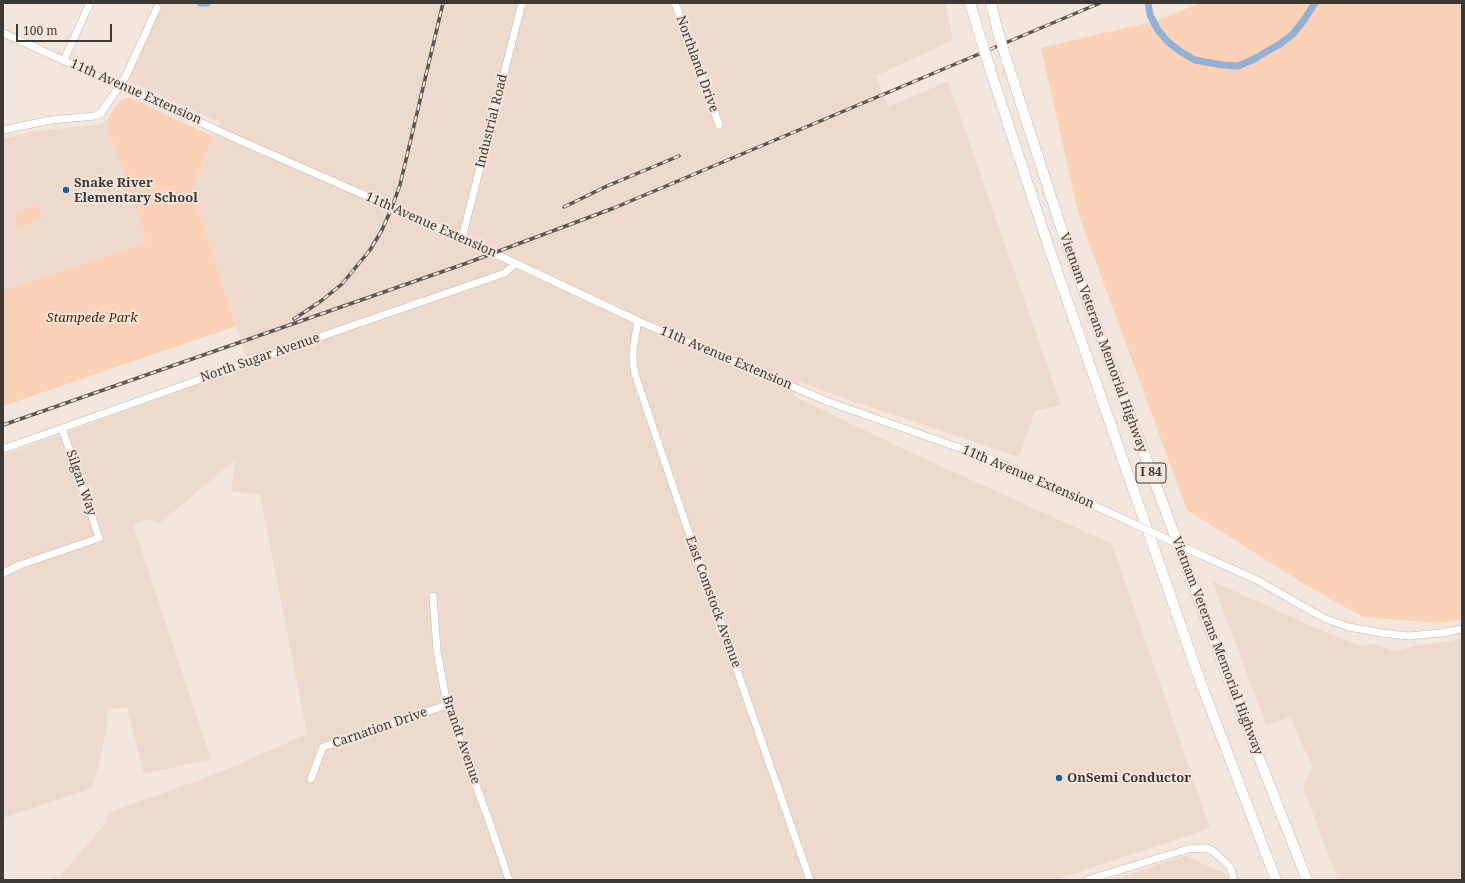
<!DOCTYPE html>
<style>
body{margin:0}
#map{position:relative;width:1465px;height:883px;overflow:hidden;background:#f3e6dd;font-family:"Noto Serif",serif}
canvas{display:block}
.frame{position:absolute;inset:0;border:4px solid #3d3834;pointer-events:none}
.scale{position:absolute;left:16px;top:24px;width:96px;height:18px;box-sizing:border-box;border:2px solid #3d3834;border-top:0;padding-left:5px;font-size:12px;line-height:14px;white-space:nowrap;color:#3d3834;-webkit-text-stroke:3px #f3e6dd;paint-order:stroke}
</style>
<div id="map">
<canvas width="1465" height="883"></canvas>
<div class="frame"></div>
<div class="scale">100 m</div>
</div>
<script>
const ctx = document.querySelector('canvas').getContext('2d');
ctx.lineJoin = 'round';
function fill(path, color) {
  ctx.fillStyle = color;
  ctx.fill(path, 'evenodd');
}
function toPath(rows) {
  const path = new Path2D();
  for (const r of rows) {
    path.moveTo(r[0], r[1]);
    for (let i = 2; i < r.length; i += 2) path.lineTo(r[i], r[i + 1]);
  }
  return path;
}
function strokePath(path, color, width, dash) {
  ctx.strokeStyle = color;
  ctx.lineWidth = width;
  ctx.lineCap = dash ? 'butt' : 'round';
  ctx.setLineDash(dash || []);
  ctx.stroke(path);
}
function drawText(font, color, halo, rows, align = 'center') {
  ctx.font = font + ' "Noto Serif",serif';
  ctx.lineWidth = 4;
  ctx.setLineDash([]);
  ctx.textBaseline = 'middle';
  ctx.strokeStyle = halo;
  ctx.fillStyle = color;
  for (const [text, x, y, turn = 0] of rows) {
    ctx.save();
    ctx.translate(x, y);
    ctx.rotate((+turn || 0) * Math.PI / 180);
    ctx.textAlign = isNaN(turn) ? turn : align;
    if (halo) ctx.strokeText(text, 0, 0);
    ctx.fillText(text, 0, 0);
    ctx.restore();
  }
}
fill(toPath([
 [163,3,945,3,953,40,876,76,888,107,948,81,1061,405,1035,411,1019,457,856,402,800,382,793,396,910,452,1112,544,1210,828,1055,880,49,880,57,875,58,878,107,822,106,818,110,812,216,774,307,734,260,494,231,492,235,460,160,523,148,519,133,524,211,759,144,774,127,708,108,709,106,732,100,759,92,788,3,818,3,455,249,366,204,224,193,200,192,189,221,123,127,80],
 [106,121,148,242,3,291,3,139,36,131,96,125],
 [1212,581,1327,633,1361,646,1375,644,1395,651,1418,645,1451,641,1462,637,1462,880,1338,880,1303,788,1312,766,1290,717,1266,725],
 [1185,856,1225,873,1227,880,1111,880]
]), '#eedacd');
fill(toPath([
 [1200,3,1462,3,1462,619,1440,623,1363,617,1304,584,1187,510,1079,216,1041,48,1159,20],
 [126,98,131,98,214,137,192,189,193,200,204,224,236,326,3,406,3,291,147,242,106,121,118,103,121,100],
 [35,205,39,208,43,219,19,228,14,215,25,211,25,209]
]), '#fbd2b5');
strokePath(toPath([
 [200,3,207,3],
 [1148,3,1150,15,1158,30,1167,41,1181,52,1195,60,1222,65,1238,66,1252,60,1280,44,1293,34,1304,20,1315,3]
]), '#92b1d6', 7);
const minor = toPath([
 [675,3,719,125],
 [3,33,239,140,462,238,638,321,829,402,991,459,1126,520],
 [64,60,90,3],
 [3,130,51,120,95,116,101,113,125,78,157,8],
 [462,238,522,3],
 [638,321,633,350,633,361,635,374,680,507,810,880],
 [3,449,337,331,505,273,516,263],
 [1201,555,1257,580,1313,612,1326,619,1349,627,1382,633,1408,636,1441,633,1462,629],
 [3,573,20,565,99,538,62,428],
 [433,596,437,651,447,705,489,821,509,880],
 [311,779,323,747,447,705],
 [1087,880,1188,849,1206,848,1213,851,1230,867,1234,880]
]);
const highway = toPath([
 [970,3,979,33],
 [991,3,997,28],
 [1007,61,1068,249,1229,681,1307,880],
 [991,72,1050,251,1202,686,1276,880]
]);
strokePath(minor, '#c4b8af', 8);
strokePath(highway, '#c4b8af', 11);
strokePath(minor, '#fff', 7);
strokePath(highway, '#fff', 10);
const rail = toPath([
 [564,207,607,186,679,156],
 [294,319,321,301,342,284,370,250,382,230,392,207,400,185,443,3],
 [3,425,467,263,614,208,1100,3]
]);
strokePath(rail, '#5d5752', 3.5);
strokePath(rail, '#f3e6dd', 2, [6]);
const minorBridge = toPath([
 [1126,520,1201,555]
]);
const highwayBridge = toPath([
 [997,28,1007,61],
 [979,33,991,72]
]);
strokePath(minorBridge, '#c4b8af', 8, []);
strokePath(highwayBridge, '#c4b8af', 11, []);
strokePath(minorBridge, '#fff', 7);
strokePath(highwayBridge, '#fff', 10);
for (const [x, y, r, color] of [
 [66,190,4,"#1461b0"],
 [1059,778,4,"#1461b0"]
]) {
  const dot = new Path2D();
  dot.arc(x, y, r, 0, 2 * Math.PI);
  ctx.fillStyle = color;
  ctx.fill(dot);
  strokePath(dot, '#f3e6dd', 1.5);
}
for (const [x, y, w] of [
 [1151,473,30]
]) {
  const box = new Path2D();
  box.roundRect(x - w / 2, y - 10, w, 20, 3);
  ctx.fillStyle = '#f3e6dd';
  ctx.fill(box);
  strokePath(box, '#3d3834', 1);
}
drawText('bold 12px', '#3d3834', null, [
 ["I 84",1151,473]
]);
drawText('13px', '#3d3834', '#f3e6dd', [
 ["Northland Drive",697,64,70],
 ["11th Avenue Extension",136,92,24],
 ["Industrial Road",492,121,-76],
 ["11th Avenue Extension",431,225,24],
 ["Vietnam Veterans Memorial Highway",1103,343,70],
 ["North Sugar Avenue",260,358,-19],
 ["11th Avenue Extension",726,358,23],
 ["11th Avenue Extension",1028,477,23],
 ["Silgan Way",81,483,71],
 ["East Comstock Avenue",713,602,70],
 ["Vietnam Veterans Memorial Highway",1217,646,69],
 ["Carnation Drive",380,728,-19],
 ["Brandt Avenue",461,740,71]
]);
drawText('bold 13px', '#3d3834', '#f3e6dd', [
 ["Snake River",74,183],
 ["Elementary School",74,198],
 ["OnSemi Conductor",1067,778]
], 'left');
drawText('italic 13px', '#502803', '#f3e6dd', [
 ["Stampede Park",92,318]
]);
</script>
